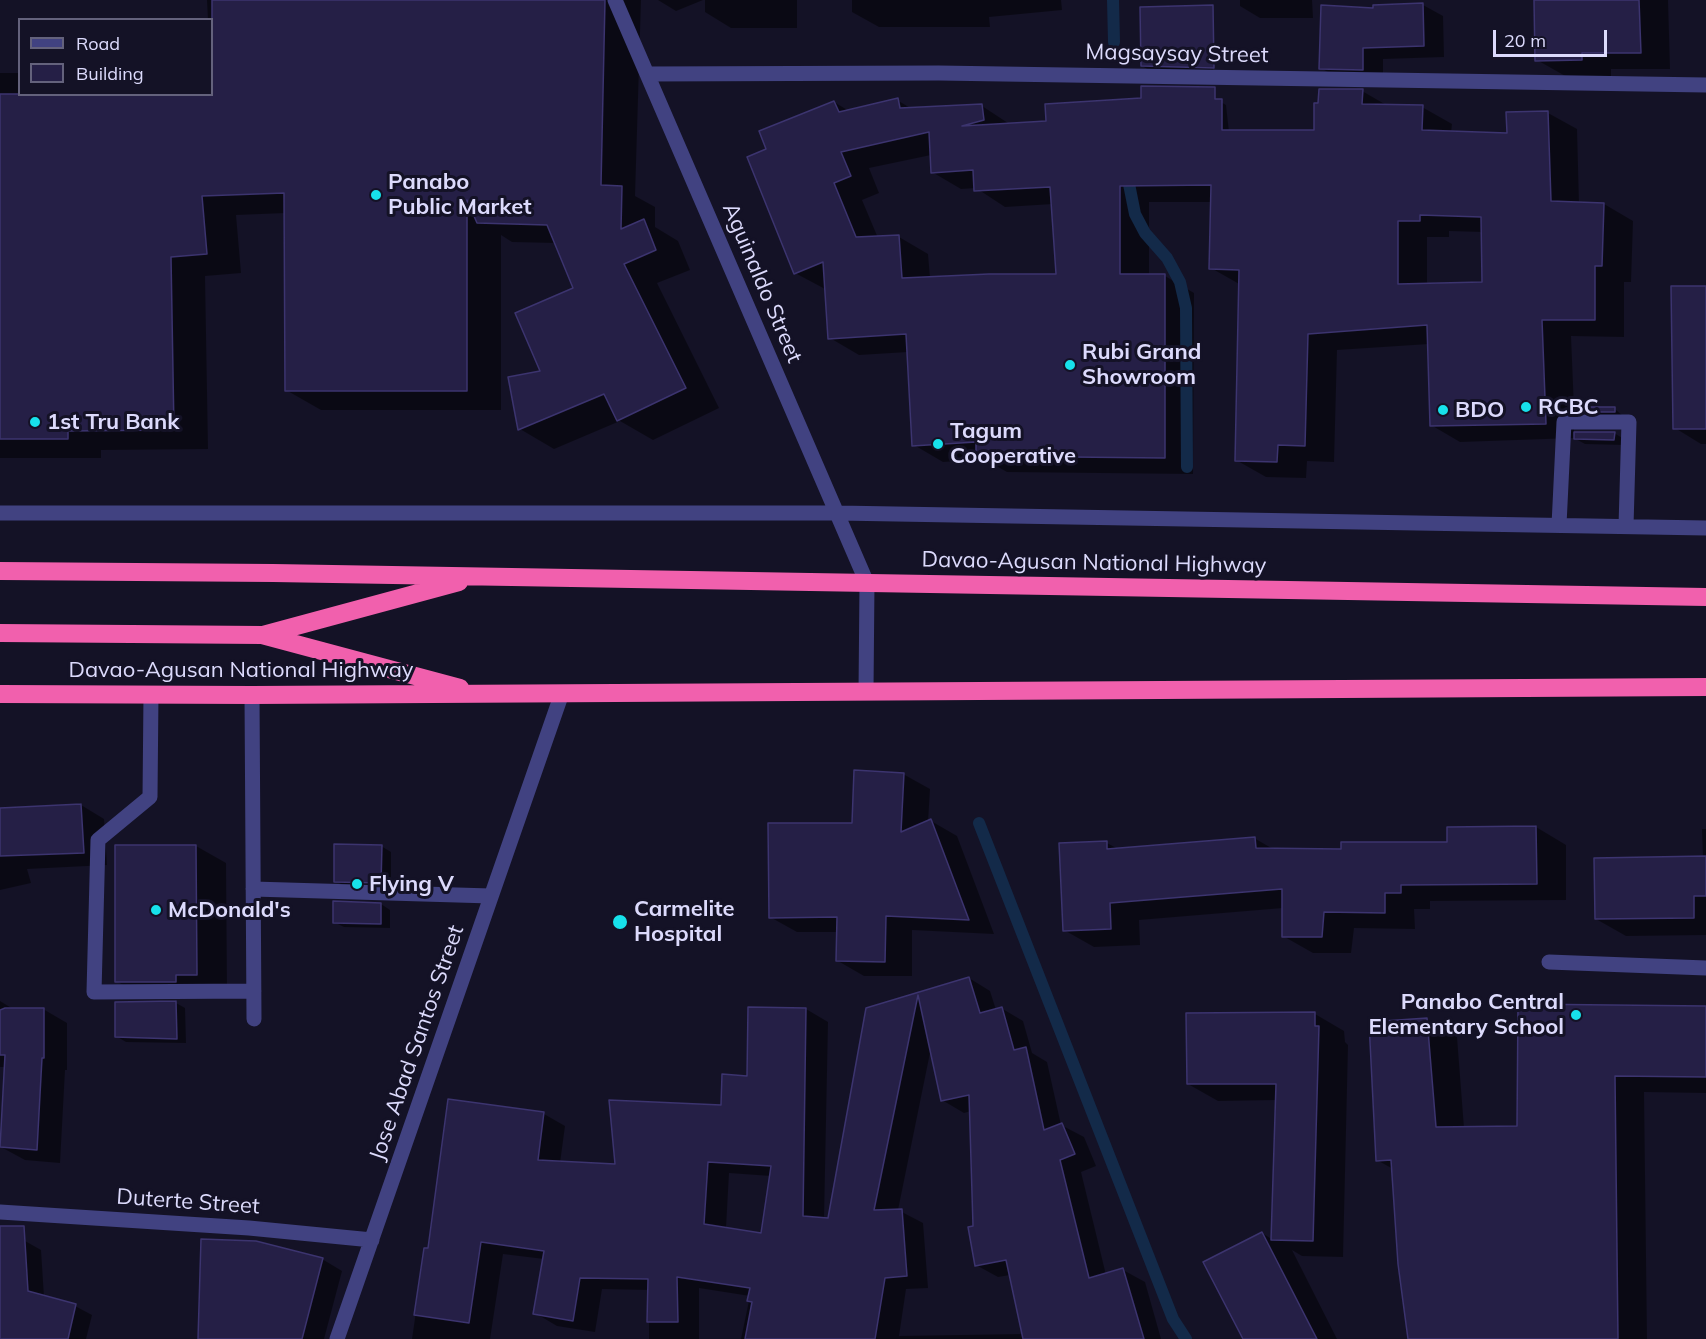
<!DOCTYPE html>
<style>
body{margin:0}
#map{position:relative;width:1706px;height:1339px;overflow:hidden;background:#141226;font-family:Mulish,sans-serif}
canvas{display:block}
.legend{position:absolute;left:18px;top:18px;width:195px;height:78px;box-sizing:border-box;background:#141226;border:2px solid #64627c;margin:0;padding:8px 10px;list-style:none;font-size:18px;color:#dcdafc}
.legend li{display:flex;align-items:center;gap:12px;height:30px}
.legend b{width:30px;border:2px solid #64627c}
.scale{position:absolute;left:1493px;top:30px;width:114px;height:27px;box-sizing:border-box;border:3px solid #dcdafc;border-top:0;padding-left:8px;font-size:18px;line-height:21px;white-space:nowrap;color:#dcdafc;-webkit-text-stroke:4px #141226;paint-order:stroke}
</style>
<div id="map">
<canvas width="1706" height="1339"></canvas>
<ul class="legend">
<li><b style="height:8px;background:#414281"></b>Road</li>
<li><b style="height:16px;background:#251f46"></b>Building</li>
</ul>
<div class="scale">20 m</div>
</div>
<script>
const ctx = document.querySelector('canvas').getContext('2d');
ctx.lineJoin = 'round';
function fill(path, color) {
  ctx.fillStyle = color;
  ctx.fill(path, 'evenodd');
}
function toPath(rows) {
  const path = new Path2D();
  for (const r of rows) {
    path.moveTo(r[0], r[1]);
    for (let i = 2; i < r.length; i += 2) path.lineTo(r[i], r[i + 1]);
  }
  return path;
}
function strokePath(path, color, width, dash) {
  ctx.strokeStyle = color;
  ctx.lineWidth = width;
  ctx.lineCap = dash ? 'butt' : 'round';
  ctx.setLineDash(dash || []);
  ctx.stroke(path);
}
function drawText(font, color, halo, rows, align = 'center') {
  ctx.font = font + ' Mulish,sans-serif';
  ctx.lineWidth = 6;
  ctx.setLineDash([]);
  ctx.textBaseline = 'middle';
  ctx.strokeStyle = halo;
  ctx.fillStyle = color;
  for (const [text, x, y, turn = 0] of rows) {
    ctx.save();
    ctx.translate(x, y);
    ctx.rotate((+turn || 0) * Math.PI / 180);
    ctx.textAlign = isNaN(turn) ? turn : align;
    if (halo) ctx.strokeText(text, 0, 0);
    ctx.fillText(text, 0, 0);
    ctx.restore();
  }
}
fill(toPath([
 [207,0,641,0,635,196,655,207,655,227,678,241,690,270,657,283,719,408,653,440,620,421,554,449,520,429,575,289,556,243,512,242,501,235,501,410,321,410,286,390,286,213,236,215,241,273,205,276,208,449,101,450,101,458,0,458,0,73,20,73,20,94,212,94,212,20,208,20],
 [658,0,703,0,676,11],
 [705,0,797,0,797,28,731,28,705,12],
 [852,0,1061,0,1062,10,989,17,990,27,879,27,852,12],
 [1240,0,1312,0,1313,18,1260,18,1240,6],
 [1535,0,1668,0,1670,69,1611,69,1611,76,1567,77,1537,60],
 [1423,5,1443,16,1444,57,1383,59,1383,81,1341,80,1321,68,1374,9],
 [1208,19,1214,78,1162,77,1142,66],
 [1196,88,1226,105,1229,132,1315,131,1362,91,1388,106,1422,107,1452,124,1451,133,1509,135,1508,114,1548,113,1577,129,1579,204,1604,204,1633,221,1631,282,1624,282,1624,337,1571,336,1574,409,1615,409,1624,417,1585,417,1574,411,1574,433,1614,433,1624,439,1624,445,1585,444,1574,438,1460,442,1431,425,1429,344,1337,350,1334,462,1307,461,1306,478,1266,477,1236,460,1241,285,1211,268,1212,202,1149,202,1149,276,1165,276,1194,293,1193,474,1007,472,984,459,943,462,914,445,908,352,859,355,830,338,827,290,795,273,768,150,834,102,849,111,897,100,912,109,982,106,1011,125,1048,123],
 [931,155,932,172,961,189,976,188,1005,207,1053,204,1058,275,930,278,928,254,899,237,878,238,862,200,879,193,869,168],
 [1449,231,1483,232,1484,283,1427,285,1427,237,1449,237],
 [1706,287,1706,444,1701,444,1675,428],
 [903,774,930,789,928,822,931,821,957,836,994,934,912,930,912,976,864,976,838,961,838,932,797,932,770,917,853,825],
 [81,805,104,819,107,865,27,869,31,883,0,890,0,825],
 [1536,827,1566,845,1566,900,1430,901,1430,909,1414,909,1415,929,1354,928,1351,953,1313,953,1283,936,1283,908,1139,920,1140,945,1094,947,1064,930,1107,843,1118,849,1254,838,1273,849,1342,850,1448,843,1448,828],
 [1702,829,1706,829,1706,935,1626,936,1596,919,1703,858],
 [196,846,226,863,227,991,146,998,116,981],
 [381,846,391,852,391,888,345,886,335,881],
 [381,904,390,910,390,928,344,927,334,922],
 [969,978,990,991,996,1010,1001,1008,1023,1021,1032,1053,1047,1062,1061,1125,1084,1137,1096,1166,1081,1172,1106,1275,1123,1270,1145,1282,1161,1339,741,1339,750,1296,699,1288,699,1339,649,1339,649,1290,602,1289,595,1332,557,1326,535,1313,544,1259,503,1254,490,1339,412,1339,425,1250,429,1250,544,1114,565,1126,560,1163,616,1166,722,1106,806,1009,828,1022,824,1219,829,1220,867,1010],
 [931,1048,942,1100,964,1113,971,1111,976,1265,998,1277,1010,1275,1023,1334,899,1336,906,1289,928,1288,923,1223,898,1210],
 [729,1173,771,1176,762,1234,726,1228],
 [0,1001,13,1009,43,1009,67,1023,67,1070,65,1070,60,1163,25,1160,1,1147,6,1067,0,1067],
 [176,1003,185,1008,186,1043,126,1042,116,1036],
 [1706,1008,1706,1093,1644,1092,1647,1339,1410,1339,1393,1169,1377,1160,1427,1020,1457,1037,1464,1128,1519,1128],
 [1315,1014,1344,1031,1345,1042,1348,1045,1343,1257,1302,1256,1292,1250,1337,1339,1245,1339,1262,1233,1273,1240,1277,1100,1218,1101,1188,1084],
 [25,1241,41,1250,44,1297,75,1306,92,1315,86,1339,0,1339,0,1242],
 [322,1259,342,1271,324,1339,200,1339]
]), '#0007');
strokePath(toPath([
 [1113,0,1114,42],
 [1126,169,1135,214,1145,233,1167,258,1180,282,1186,308,1187,467],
 [979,823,1173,1319,1186,1339]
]), '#132a49', 12);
const building = toPath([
 [212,0,605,0,601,185,622,186,621,229,644,219,656,250,624,264,686,388,617,421,604,394,518,430,508,377,540,371,515,313,573,288,547,225,477,223,467,200,467,391,285,391,284,193,202,196,207,254,171,257,174,430,68,431,68,439,0,439,0,94,212,94,212,0],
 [1534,0,1639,0,1641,53,1582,53,1582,60,1535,61,1534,0],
 [1423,3,1424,46,1363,48,1363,70,1319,69,1321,5,1373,8,1373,5,1423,3],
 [1213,5,1214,68,1141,66,1140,7,1213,5],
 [1141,86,1215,87,1215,99,1222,99,1222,130,1314,130,1314,103,1318,103,1319,89,1363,89,1362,104,1423,105,1422,130,1507,133,1506,112,1548,111,1551,201,1604,203,1602,266,1595,266,1595,320,1542,320,1546,424,1430,426,1427,325,1308,334,1305,446,1278,445,1277,462,1235,461,1239,270,1209,269,1211,185,1120,186,1120,274,1165,274,1165,458,976,456,976,442,912,446,906,334,828,339,823,262,794,274,747,157,766,149,759,131,834,101,839,112,898,98,900,108,982,104,984,120,962,126,1046,121,1045,104,1141,98,1141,86],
 [929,132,931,173,973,170,974,191,1050,187,1056,274,989,274,902,278,899,235,856,237,834,183,851,176,841,152,929,132],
 [1420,215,1481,217,1482,282,1398,284,1398,221,1420,221,1420,215],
 [1671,286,1706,286,1706,429,1673,429,1671,286],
 [1574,407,1615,407,1615,412,1574,412,1574,407],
 [1574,432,1615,432,1614,440,1574,439,1574,432],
 [854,770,904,773,901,832,931,819,969,920,886,916,885,962,836,961,837,917,769,918,768,823,852,823,854,770],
 [81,804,84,853,0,856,0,808,81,804],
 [1536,826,1537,884,1401,885,1401,893,1385,893,1385,913,1324,912,1322,937,1282,937,1282,889,1110,903,1111,929,1063,931,1059,843,1107,841,1107,849,1255,837,1256,848,1341,849,1341,842,1447,842,1447,827,1536,826],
 [334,844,382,845,381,883,334,882,334,844],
 [115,845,196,845,197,975,176,975,176,982,115,982,115,845],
 [1706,856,1706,896,1694,896,1694,918,1595,919,1594,858,1706,856],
 [333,901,381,903,381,924,333,923,333,901],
 [969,977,980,1013,1002,1007,1014,1050,1026,1047,1044,1130,1062,1123,1075,1154,1060,1160,1089,1278,1123,1268,1144,1339,1023,1339,1006,1260,975,1266,968,1227,973,1226,969,1095,941,1101,918,995,874,1210,902,1209,907,1276,885,1278,875,1339,745,1339,752,1302,747,1301,750,1288,677,1277,678,1322,647,1322,648,1279,580,1278,573,1321,533,1314,544,1251,481,1242,469,1323,414,1315,424,1248,428,1248,448,1099,544,1112,538,1160,615,1164,609,1100,721,1105,722,1074,747,1076,748,1007,806,1008,803,1216,828,1218,866,1008,969,977],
 [708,1162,771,1166,761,1233,704,1224,708,1162],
 [176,1001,177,1039,115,1037,115,1002,176,1001],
 [1518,1004,1706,1006,1706,1077,1615,1076,1618,1339,1408,1339,1398,1264,1391,1160,1376,1161,1369,1022,1427,1018,1436,1127,1517,1126,1518,1004],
 [5,1008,44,1008,44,1058,42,1058,37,1150,0,1147,5,1055,0,1055,0,1010,5,1008],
 [1315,1012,1315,1026,1319,1026,1313,1241,1271,1240,1276,1084,1187,1084,1186,1013,1315,1012],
 [0,1226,24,1226,28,1291,76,1304,68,1339,0,1339,0,1226],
 [1262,1232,1317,1339,1243,1339,1203,1262,1262,1232],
 [201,1239,256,1241,323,1258,302,1339,198,1339,201,1239]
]);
fill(building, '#251f46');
strokePath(building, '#3c346f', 1.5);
strokePath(toPath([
 [615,0,867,583,866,691],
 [647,74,939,73,1706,85],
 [0,513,838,513,1706,528],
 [1559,525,1564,422,1629,422,1626,526],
 [151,694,150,797,98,840,94,992,254,991],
 [252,695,254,1019],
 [253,889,491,896],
 [1549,962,1706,968],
 [0,1212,249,1228,372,1240],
 [337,1339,562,693]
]), '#414281', 15);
strokePath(toPath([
 [0,571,273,573,1706,597],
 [0,633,262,635,460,688],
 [263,635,459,582],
 [0,694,252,695,1706,687]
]), '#f160ad', 18);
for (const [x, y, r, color] of [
 [376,195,6,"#17e1eb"],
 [1070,365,6,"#17e1eb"],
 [1526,407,6,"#17e1eb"],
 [1443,410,6,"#17e1eb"],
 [35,422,6,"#17e1eb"],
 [938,444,6,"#17e1eb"],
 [357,884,6,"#17e1eb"],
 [156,910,6,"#17e1eb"],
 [620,922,8,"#17e1eb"],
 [1576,1015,6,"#17e1eb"]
]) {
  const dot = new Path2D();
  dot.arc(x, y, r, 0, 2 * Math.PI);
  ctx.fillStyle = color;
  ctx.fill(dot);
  strokePath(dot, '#141226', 2);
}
drawText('22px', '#dcdafc', '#141226', [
 ["Magsaysay Street",1177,54,1],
 ["Aguinaldo Street",762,283,67],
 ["Davao-Agusan National Highway",1094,563,1],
 ["Davao-Agusan National Highway",241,670],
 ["Jose Abad Santos Street",417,1043,-71],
 ["Duterte Street",188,1202,4]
]);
drawText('bold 22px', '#dcdafc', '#141226', [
 ["Panabo",388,182],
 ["Public Market",388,207],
 ["Rubi Grand",1082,352],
 ["Showroom",1082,377],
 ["RCBC",1538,407],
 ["BDO",1455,410],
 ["1st Tru Bank",47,422],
 ["Tagum",950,431],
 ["Cooperative",950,456],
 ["Flying V",369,884],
 ["Carmelite",634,909],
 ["Hospital",634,934],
 ["McDonald's",168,910],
 ["Panabo Central",1564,1002,"right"],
 ["Elementary School",1564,1027,"right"]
], 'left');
</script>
